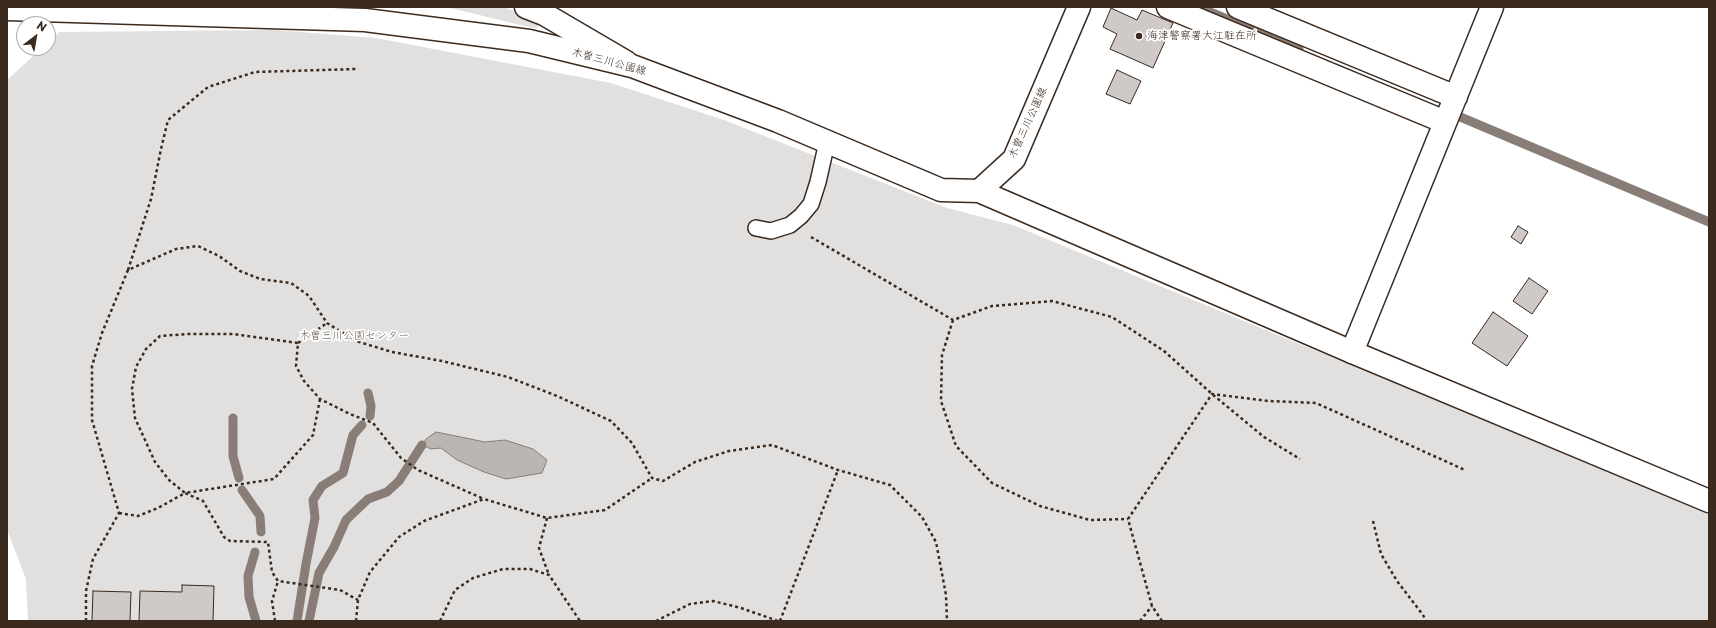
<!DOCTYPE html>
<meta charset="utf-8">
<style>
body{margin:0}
#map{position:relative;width:1716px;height:628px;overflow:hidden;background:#fff;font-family:"Playpen Sans",sans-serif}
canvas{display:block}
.frame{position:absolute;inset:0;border:8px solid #3b2a1e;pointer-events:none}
.north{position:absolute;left:16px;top:16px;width:40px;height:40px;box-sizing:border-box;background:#fff;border:1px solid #b1aaa5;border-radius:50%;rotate:31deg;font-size:11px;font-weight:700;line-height:16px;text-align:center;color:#3b2a1e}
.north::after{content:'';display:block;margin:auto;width:14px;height:18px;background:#3b2a1e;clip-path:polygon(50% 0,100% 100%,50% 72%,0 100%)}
</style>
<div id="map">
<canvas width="1716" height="628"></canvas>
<div class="frame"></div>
<div class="north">N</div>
</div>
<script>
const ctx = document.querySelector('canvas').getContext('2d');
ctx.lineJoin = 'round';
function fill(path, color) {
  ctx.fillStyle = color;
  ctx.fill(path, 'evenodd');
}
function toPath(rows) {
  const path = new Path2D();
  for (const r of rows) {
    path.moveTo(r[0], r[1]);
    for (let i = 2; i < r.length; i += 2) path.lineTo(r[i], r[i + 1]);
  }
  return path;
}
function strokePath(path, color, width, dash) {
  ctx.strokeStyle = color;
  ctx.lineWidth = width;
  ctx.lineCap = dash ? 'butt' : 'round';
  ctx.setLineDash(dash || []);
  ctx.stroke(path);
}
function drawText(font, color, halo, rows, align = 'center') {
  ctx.font = font + ' "Playpen Sans","Klee One",sans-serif';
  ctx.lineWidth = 3.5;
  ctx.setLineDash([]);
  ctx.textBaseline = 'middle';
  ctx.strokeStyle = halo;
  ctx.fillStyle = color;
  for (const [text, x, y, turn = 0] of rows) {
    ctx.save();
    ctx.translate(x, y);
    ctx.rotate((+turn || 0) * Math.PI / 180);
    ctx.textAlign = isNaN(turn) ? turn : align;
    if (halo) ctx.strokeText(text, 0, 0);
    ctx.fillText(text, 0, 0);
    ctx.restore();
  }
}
fill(toPath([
 [446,7,504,7,539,22,537,29],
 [275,30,376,38,611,83,724,120,947,208,1013,225,1709,514,1709,621,28,621,26,579,7,530,7,80,42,48,48,48,48,43,59,32]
]), '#e2e0de');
const water = toPath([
 [436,432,485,442,505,440,533,449,547,460,542,473,506,479,484,472,457,460,441,448,431,449,422,445,426,439,436,432]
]);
fill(water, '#bcb6b3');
strokePath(water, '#887e77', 1);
strokePath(toPath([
 [1198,7,1299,49],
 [1458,116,1709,222],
 [368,393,371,406,370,416],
 [233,418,233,456,239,478],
 [242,490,260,516,261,532],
 [255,552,248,576,249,597,256,621],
 [297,621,306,564,315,518,313,500,322,486,343,473,353,435,362,425],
 [309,621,319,573,334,547,346,520,368,499,387,492,399,481,422,445]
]), '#887e77', 9);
const building = toPath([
 [1111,8,1137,20,1142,10,1173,23,1153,68,1110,49,1117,34,1103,27,1111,8],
 [1117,70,1141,81,1130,104,1106,94,1117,70],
 [1518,226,1528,232,1521,244,1511,237,1518,226],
 [1529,278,1548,291,1532,314,1513,301,1529,278],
 [1493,312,1528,336,1507,366,1472,343,1493,312],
 [182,585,214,586,213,621,139,621,140,591,182,592,182,585],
 [93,591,131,592,130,621,92,621,93,591]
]);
fill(building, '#cfcac7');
strokePath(building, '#3b2a1e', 1);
const lane = toPath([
 [756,228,771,231,790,225,801,216,811,204,818,182,827,142]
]);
const street = toPath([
 [526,7,544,14,626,62],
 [1168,7,1445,122],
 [1238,7,1456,97],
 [1352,352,1492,7]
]);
const secondary = toPath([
 [7,9,365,20,529,41,632,66,778,121,941,190,979,191,1014,159,1079,7],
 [979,191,1352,352,1709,501]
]);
strokePath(lane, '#3b2a1e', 18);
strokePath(street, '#3b2a1e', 25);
strokePath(secondary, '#3b2a1e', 25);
strokePath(toPath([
 [811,237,953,320,992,306,1052,301,1112,317,1164,351,1212,394,1264,437,1300,459],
 [128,270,151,199,161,149,168,120,208,87,255,72,356,69],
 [953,320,942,355,941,401,956,446,992,483,1040,506,1090,520,1128,519],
 [298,343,327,323],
 [320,399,313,435,274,479,185,493,169,480,155,462,135,418,132,389,136,367,146,349,160,336,188,334,233,334,298,343,296,366,304,381,320,399,350,414,373,423,401,458,418,470,484,499],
 [119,513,138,516,158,508,185,493,203,501,224,537,230,541,268,542,272,572,278,581,340,590,358,600],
 [547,518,539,548,549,575],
 [1373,521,1381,554,1397,581,1423,615,1426,621],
 [86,621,86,591,93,559,119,513,92,420,92,366,102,333,128,270,176,249,198,246,219,256,240,271,260,279,291,283,309,296,327,323,356,341,392,352,442,361,508,377,557,396,611,421,632,443,652,478,663,481,695,462,729,451,772,445,838,470,890,485,922,517,936,542,946,595,947,621],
 [275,621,272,601,278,581],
 [356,621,358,600,370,572,399,537,424,521,484,499,547,518,605,510,652,478],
 [440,621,455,590,473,578,503,569,530,569,549,575,580,621],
 [656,621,690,604,713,601,741,608,778,621],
 [780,621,838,470],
 [1140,621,1152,606],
 [1162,621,1152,606,1128,519,1212,394,1268,401,1316,403,1465,470]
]), '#3b2a1e', 2.5, [3, 3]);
strokePath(lane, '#fff', 15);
strokePath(street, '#fff', 22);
strokePath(secondary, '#fff', 22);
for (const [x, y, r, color] of [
 [1139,36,4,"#3b2a1e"]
]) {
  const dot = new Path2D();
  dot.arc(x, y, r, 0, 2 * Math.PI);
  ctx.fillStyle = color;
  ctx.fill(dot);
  strokePath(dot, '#fff', 1.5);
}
drawText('11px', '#3b2a1e', '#fff', [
 ["海津警察署大江駐在所",1147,36]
], 'left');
drawText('11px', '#3b2a1e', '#fff', [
 ["木曽三川公園線",609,62,15],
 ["木曽三川公園線",1028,123,-65]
]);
drawText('11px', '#65584e', '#fff', [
 ["木曽三川公園センター",354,336]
]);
</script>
